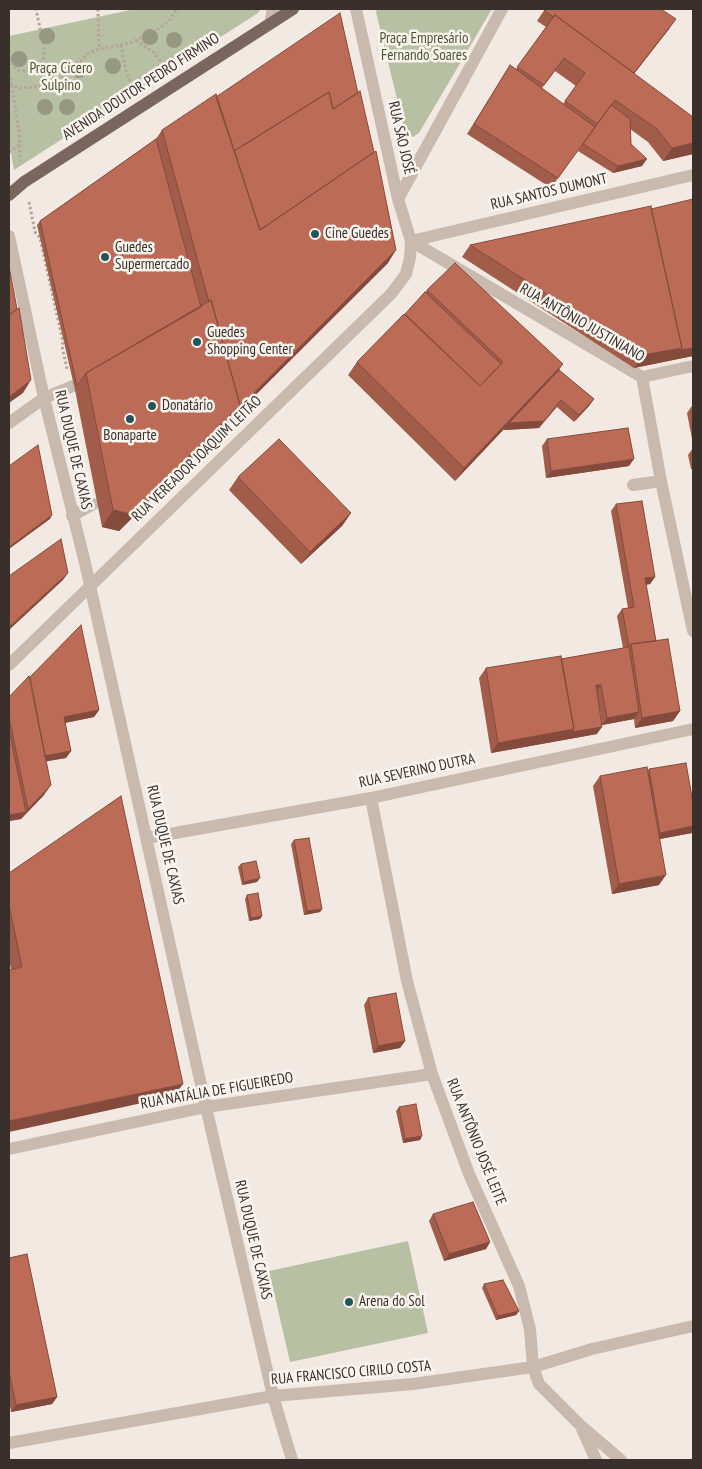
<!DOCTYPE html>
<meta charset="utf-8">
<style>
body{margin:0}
#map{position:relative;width:702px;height:1469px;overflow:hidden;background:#f2eae2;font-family:"PT Sans Narrow",sans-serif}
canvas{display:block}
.frame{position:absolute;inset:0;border:10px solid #39302c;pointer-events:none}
</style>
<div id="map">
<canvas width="702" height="1469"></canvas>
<div class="frame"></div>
</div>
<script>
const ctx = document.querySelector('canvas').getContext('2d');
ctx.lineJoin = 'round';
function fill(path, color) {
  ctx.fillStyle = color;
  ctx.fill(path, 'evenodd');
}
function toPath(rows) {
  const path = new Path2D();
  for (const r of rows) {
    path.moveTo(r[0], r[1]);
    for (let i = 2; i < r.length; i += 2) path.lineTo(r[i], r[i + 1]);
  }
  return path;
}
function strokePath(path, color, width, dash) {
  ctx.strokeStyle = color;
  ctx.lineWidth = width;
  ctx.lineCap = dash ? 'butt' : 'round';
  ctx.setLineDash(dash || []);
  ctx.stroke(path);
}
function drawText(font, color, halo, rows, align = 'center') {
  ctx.font = font + ' "PT Sans Narrow",sans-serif';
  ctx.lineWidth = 5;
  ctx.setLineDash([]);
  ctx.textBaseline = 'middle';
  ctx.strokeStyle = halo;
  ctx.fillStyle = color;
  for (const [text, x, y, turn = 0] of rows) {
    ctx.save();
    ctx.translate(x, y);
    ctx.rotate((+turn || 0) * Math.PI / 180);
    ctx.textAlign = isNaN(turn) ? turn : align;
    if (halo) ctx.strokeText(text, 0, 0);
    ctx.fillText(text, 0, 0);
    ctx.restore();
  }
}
fill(toPath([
 [135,9,261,9,258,13,14,170,9,141,9,36],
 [377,9,492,9,419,133,413,137,405,132,376,12],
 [408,1241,428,1333,290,1362,269,1271]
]), '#b7c0a3');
strokePath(toPath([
 [98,9,99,49],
 [136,40,153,52,166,68],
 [121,45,126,72,134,89],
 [9,58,17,70,25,71,32,70,39,65,44,58,44,47,36,9],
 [9,73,12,85,20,88,47,86,70,74,87,54,99,49,130,43,157,30,169,21,177,9],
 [19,145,21,161],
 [9,152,19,145,20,139,12,86],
 [29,202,35,232,40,238,63,342,62,346,67,369]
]), '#b5a499', 3, [2.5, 2.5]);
strokePath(toPath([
 [44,398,73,386],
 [633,485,661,481],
 [72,516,93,504]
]), '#c9baaf', 12);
strokePath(toPath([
 [270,24,273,9],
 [398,199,502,9],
 [9,236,44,398,85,563,206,1107,273,1396,292,1460],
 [411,241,693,175],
 [411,241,642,377],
 [642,377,661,481,693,631],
 [642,377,693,366],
 [9,423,44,398],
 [9,665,391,294,406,274,410,258,411,241,398,199,356,9],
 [371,798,407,981,432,1074,469,1174,519,1286,530,1329,533,1367,539,1384,580,1425,621,1460],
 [147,838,371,798,693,729],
 [9,1149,206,1107,432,1074],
 [582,1429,596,1460],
 [9,1443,273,1396,413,1384,533,1367,592,1349,693,1326]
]), '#c9baaf', 12);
strokePath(toPath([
 [9,195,24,182,293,9]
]), '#79675f', 12);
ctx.fillStyle = '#969881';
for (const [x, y] of [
 [47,36],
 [150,37],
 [174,40],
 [19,59],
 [113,66],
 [79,70],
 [45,107],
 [67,107]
]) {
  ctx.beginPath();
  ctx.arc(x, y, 8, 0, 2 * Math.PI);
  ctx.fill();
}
fill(toPath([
 [545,9,661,9,669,29,634,74,693,117,693,154,663,161,648,142,630,129,631,144,642,166,613,173,578,151,596,125,551,188,467,134,510,65,516,69,546,27,537,21],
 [555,71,576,86,563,104,542,88],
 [216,97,388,263,119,531,102,527,75,390,37,225,40,221,156,139,162,130],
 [470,245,693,356,634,368,462,257],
 [427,290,559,370,594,399,589,406,574,422,557,407,539,428,504,430,504,429,455,481,348,375,357,362,405,314],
 [693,405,693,444,687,413,692,406],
 [547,439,629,466,546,478,542,446],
 [693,448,693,469,691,469,688,455],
 [238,477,351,513,342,526,301,564,229,490],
 [616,504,655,577,650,584,646,585,656,641,680,711,673,721,635,728,634,719,602,725,600,711,597,734,491,753,479,678,486,668,561,659,623,648,617,616,622,609,628,608,611,511],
 [9,697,99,710,94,717,65,723,71,751,66,758,46,761,44,795,21,819,9,821],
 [649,769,692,833,659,839,659,885,612,894,593,786,600,776,647,772],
 [294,840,322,909,320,912,304,915,291,844],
 [241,864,257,882,242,885,238,867],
 [9,873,174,1096,11,969,9,960],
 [247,895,262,916,260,919,249,921,245,899],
 [368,998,405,1041,400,1048,373,1053,364,1005],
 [399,1107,422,1136,420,1140,403,1143,396,1111],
 [433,1214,490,1242,486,1249,444,1261,429,1221],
 [9,1258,57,1397,52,1404,11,1412,9,1401],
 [484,1284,519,1311,516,1315,496,1320,482,1288]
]), '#a25c4a');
fill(toPath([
 [676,19,669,29,625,85,632,75],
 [693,143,693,154,663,161,672,148],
 [647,159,642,166,613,173,618,166],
 [396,250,388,263,119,531,102,527,113,510],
 [682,348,673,360,634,368,643,355],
 [693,348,693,356,673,360,680,350],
 [563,364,554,377,561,400,539,428,504,430,504,429,455,481,464,468],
 [31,380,23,393,9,403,9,397],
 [594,399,589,406,574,422,579,415],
 [634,459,629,466,546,478,551,471],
 [351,513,342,526,301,564,310,552],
 [52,515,50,519,9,549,9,547],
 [68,573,63,580,9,630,9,627],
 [655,577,650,584,640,585,645,578],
 [596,685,601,685,596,692],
 [99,710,94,717,59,724,64,717],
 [680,711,673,721,635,728,642,718],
 [639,712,634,719,602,725,607,718],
 [602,727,597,734,491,753,498,743,574,729],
 [71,751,66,758,37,763,42,756],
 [51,785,44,795,21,819,28,809],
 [26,812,21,819,9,821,9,815],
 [693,826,693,831,692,833,655,840,660,833],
 [666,875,659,885,612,894,619,884],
 [260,878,257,882,242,885,244,882],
 [322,909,320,912,304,915,307,911],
 [262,916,260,919,249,921,251,918],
 [405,1041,400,1048,373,1053,378,1046],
 [183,1084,174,1096,9,1132,9,1121],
 [422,1136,420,1140,403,1143,405,1139],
 [490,1242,486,1249,444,1261,449,1254],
 [519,1311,516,1315,496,1320,498,1316],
 [57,1397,52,1404,11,1412,16,1405]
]), '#844b3c');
const building = toPath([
 [546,9,661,9,676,19,634,73,555,15,554,17,544,11,546,9],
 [340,13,358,93,333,109,329,92,234,151,216,97,340,13],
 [555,15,693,117,693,143,672,148,657,129,615,100,597,124,565,101,585,73,564,58,544,85,517,67,555,15],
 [510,65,595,127,558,178,474,124,510,65],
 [360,91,374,152,260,230,234,151,329,92,333,109,360,91],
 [216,94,260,230,376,151,396,250,238,409,240,405,211,300,209,302,162,130,216,94],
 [611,105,630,119,631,144,647,159,618,166,583,144,611,105],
 [156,139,201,307,86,373,77,386,40,221,156,139],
 [693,199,693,348,680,350,682,348,651,209,693,199],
 [651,206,682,348,643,355,470,245,651,206],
 [455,263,563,364,464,468,357,362,404,314,480,386,503,362,427,290,455,263],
 [9,266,17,309,9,315,9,266],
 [425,292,501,364,480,386,405,314,425,292],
 [211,300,240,405,131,514,113,510,86,373,211,300],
 [19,308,31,380,9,397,9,315,19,308],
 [559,370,594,399,579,415,561,400,544,421,509,423,559,370],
 [628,428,634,459,551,471,547,439,628,428],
 [279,439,351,513,310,552,238,477,279,439],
 [38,445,52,515,9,547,9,466,38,445],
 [642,501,655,577,645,578,656,641,631,644,629,647,622,609,634,607,616,504,642,501],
 [61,539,68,573,9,627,9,576,61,539],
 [81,625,99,710,64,717,71,751,45,756,30,677,81,625],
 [668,639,680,711,642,718,631,644,668,639],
 [629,647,639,712,607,718,601,685,596,685,602,727,572,732,574,729,561,659,629,647],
 [561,656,574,729,498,743,486,668,561,656],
 [29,676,51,785,28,809,9,717,9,697,29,676],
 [9,730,26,812,9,815,9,730],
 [686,763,693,803,693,826,660,833,649,769,686,763],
 [647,767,666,875,619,884,600,776,647,767],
 [121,796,183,1084,9,1121,9,970,22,967,9,905,9,873,121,796],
 [309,838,322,909,307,911,294,840,309,838],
 [256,861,260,878,244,882,241,864,256,861],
 [258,893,262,916,251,918,247,895,258,893],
 [396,993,405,1041,378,1046,368,998,396,993],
 [416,1104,422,1136,405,1139,399,1107,416,1104],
 [473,1202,490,1242,449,1254,433,1214,473,1202],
 [27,1254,57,1397,16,1405,9,1371,9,1258,27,1254],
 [503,1280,519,1311,498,1316,484,1284,503,1280]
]);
fill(building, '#bc6b56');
strokePath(building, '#844b3c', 1);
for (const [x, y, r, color] of [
 [315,234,5,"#255657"],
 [105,257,5,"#255657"],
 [197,342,5,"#255657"],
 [152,406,5,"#255657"],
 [130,419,5,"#255657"],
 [349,1302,5,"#255657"]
]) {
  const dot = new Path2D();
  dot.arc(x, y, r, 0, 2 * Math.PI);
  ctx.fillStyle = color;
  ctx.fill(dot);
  strokePath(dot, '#faf4ef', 2);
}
drawText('15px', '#4a5532', '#faf4ef', [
 ["Praça Empresário",424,39],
 ["Fernando Soares",424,56],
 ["Praça Cícero",61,69],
 ["Sulpino",61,86]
]);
drawText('15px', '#39302c', '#faf4ef', [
 ["AVENIDA DOUTOR PEDRO FIRMINO",141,87,-33],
 ["RUA SÃO JOSÉ",401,138,77],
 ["RUA SANTOS DUMONT",549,192,-13],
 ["RUA ANTÔNIO JUSTINIANO",582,323,30],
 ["RUA DUQUE DE CAXIAS",73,450,77],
 ["RUA VEREADOR JOAQUIM LEITÃO",197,459,-44],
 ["RUA SEVERINO DUTRA",417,771,-12],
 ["RUA DUQUE DE CAXIAS",165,845,77],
 ["RUA NATÁLIA DE FIGUEIREDO",217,1091,-10],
 ["RUA ANTÔNIO JOSÉ LEITE",476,1142,68],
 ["RUA DUQUE DE CAXIAS",253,1240,77],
 ["RUA FRANCISCO CIRILO COSTA",351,1373,-5]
]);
drawText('15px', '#39302c', '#faf4ef', [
 ["Cine Guedes",325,234],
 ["Guedes",115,248],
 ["Supermercado",115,265],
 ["Guedes",207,333],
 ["Shopping Center",207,350],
 ["Donatário",162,406],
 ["Bonaparte",130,436,"center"],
 ["Arena do Sol",359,1302]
], 'left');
</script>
